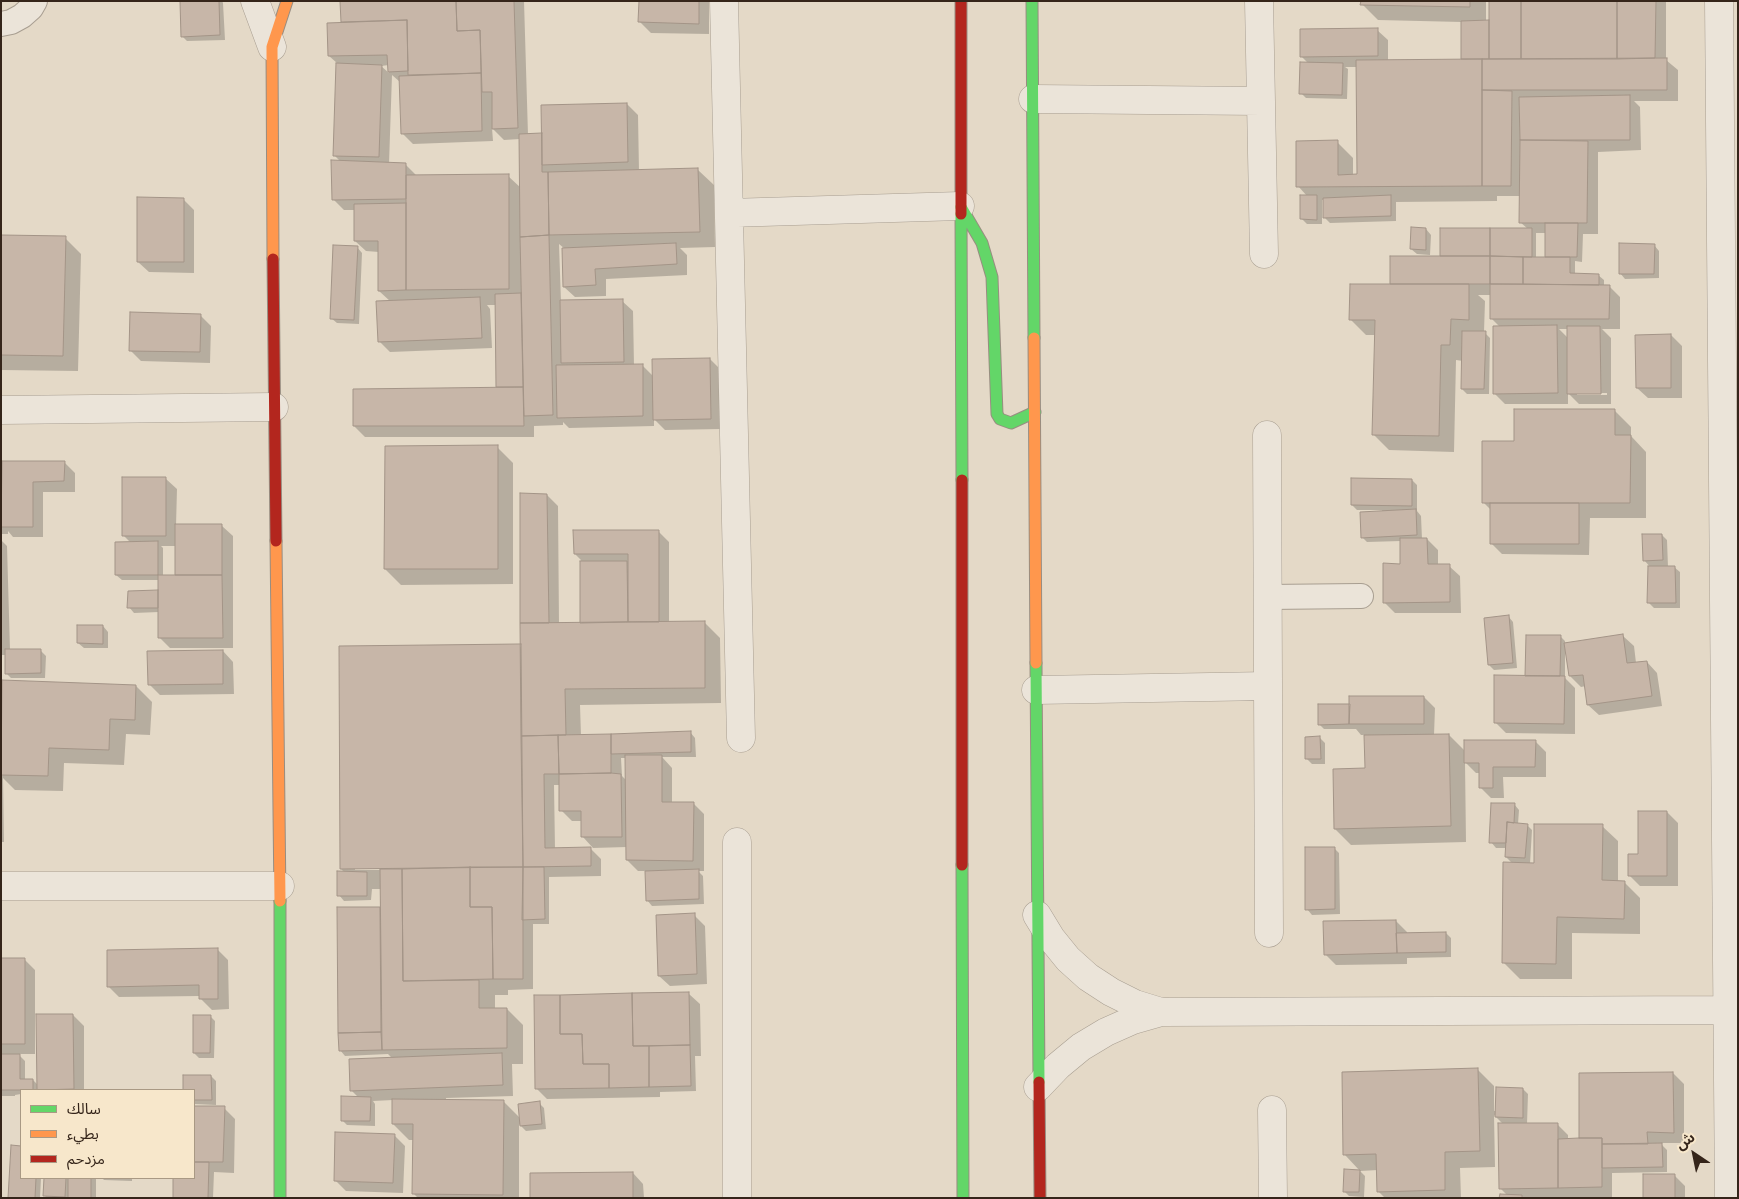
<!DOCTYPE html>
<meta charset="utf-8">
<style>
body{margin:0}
#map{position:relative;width:1739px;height:1199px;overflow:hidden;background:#e4d9c7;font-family:"Times New Roman","Noto Sans Arabic",serif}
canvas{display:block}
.frame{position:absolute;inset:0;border:2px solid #35251a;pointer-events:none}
.legend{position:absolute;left:20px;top:1089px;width:175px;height:90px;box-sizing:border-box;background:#f7e7cb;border:1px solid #a99984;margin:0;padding:6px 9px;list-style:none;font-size:15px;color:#35251a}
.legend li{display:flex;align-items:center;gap:10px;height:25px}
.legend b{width:25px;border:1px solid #a99984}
.north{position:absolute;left:1669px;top:1129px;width:50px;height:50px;-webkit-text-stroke:4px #f7e7cb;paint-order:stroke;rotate:326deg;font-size:14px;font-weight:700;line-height:20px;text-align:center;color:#35251a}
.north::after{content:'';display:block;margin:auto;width:18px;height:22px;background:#35251a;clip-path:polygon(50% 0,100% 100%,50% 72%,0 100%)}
</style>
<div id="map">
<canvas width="1739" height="1199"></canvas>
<div class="frame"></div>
<ul class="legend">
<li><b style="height:6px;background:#63d668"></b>سالك</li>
<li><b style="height:6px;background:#ff974d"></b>بطيء</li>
<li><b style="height:6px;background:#b3261e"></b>مزدحم</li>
</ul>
<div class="north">ش</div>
</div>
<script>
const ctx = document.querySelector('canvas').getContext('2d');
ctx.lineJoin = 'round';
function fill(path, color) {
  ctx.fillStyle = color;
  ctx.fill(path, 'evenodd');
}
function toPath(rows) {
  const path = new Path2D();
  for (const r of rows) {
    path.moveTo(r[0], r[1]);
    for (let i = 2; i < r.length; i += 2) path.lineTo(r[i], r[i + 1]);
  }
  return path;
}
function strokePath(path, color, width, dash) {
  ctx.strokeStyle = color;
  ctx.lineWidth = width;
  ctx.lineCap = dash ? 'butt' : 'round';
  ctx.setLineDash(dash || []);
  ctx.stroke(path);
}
fill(toPath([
 [181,1,222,1,223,3,225,40,187,41,182,36],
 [341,1,524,1,528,135,543,135,627,104,638,115,639,171,698,170,714,185,715,247,680,248,687,255,687,275,606,279,606,296,575,297,564,287,565,249,559,244,561,302,622,301,633,311,634,366,642,365,653,376,710,359,721,370,721,429,665,430,654,419,654,426,569,428,563,422,563,425,534,426,534,437,365,437,354,426,498,388,496,305,487,305,490,309,492,348,390,352,379,341,391,302,379,291,379,252,366,251,355,241,355,210,344,210,333,199,340,161,334,155,337,63,329,56,344,23,342,21],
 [389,65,389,73,381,66],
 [392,75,400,82,402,133,413,144,493,141,492,128,504,140,520,139,521,188,508,176,416,175,405,164,389,164],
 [640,1,709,1,709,34,651,33,640,22],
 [1362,1,1486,1,1486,22,1490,23,1490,1,1666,1,1666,60,1678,70,1678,101,1634,101,1640,107,1641,150,1598,152,1598,234,1583,234,1582,262,1575,261,1575,274,1598,275,1604,280,1604,286,1609,286,1620,297,1620,329,1602,329,1611,338,1611,404,1579,404,1568,393,1568,404,1505,404,1494,393,1500,327,1491,318,1491,295,1478,295,1485,301,1484,332,1490,338,1489,394,1467,394,1462,389,1463,361,1456,360,1454,452,1389,450,1373,434,1376,335,1366,335,1350,319,1391,285,1442,257,1528,229,1520,222,1521,196,1497,196,1497,201,1396,202,1396,221,1330,223,1325,218,1324,200,1322,200,1322,224,1307,224,1302,219,1307,196,1298,186,1337,142,1353,158,1353,175,1358,175,1357,67,1345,67,1348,69,1347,99,1306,98,1301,93,1308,63,1301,56,1377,30,1388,40,1388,61,1464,61,1462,58,1462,22,1378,20,1362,4],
 [1536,233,1547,233,1546,258,1536,258],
 [1559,329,1568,329,1568,338],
 [1577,393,1607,393,1607,395,1577,395],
 [183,199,194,210,194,273,149,272,138,262],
 [1426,229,1431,235,1430,255,1417,254,1411,249],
 [1,236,65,238,81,254,78,371,1,370],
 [1654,245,1659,251,1659,278,1625,279,1620,273],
 [357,247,362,253,359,324,337,323,331,318],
 [200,315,211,326,210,363,141,361,130,350],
 [1671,335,1682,346,1682,398,1648,398,1637,388],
 [1615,411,1631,427,1631,436,1646,452,1646,518,1590,518,1589,555,1502,554,1491,543,1491,510,1483,502,1515,442],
 [497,447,513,463,513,584,401,585,385,569],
 [64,462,75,473,75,492,43,492,43,537,13,537,8,531,8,534,1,534,1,469,3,471],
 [166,479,177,489,176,526,222,526,233,536,233,648,170,648,159,637,159,612,134,613,129,607,159,591,159,580,122,580,116,575,131,543,123,535],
 [161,546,176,546,176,577,163,576,163,548],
 [1412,480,1417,485,1417,511,1421,516,1422,539,1427,539,1438,550,1438,566,1449,566,1460,576,1461,613,1395,613,1384,602,1401,565,1401,541,1367,542,1362,537,1382,512,1382,510,1357,510,1352,505],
 [547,495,558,506,559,624,582,624,581,560,575,554,658,531,669,542,669,623,704,622,720,638,721,703,580,705,581,736,690,732,695,738,696,757,662,757,672,768,672,803,693,803,704,814,704,871,698,871,703,876,704,904,652,906,647,900,647,871,638,871,627,860,627,847,593,848,583,837,582,821,572,821,561,810,560,785,554,785,555,849,590,848,601,859,601,876,549,877,549,924,533,924,533,989,508,990,508,995,495,995,495,1010,507,1009,523,1025,523,1064,512,1064,513,1096,446,1098,446,1101,503,1101,520,1118,539,1103,544,1108,546,1129,526,1131,519,1124,519,1198,418,1198,413,1193,414,1140,409,1140,393,1124,393,1100,373,1101,375,1104,375,1126,347,1125,342,1120,359,1098,352,1091,393,1059,388,1054,345,1056,340,1050,339,908,381,908,381,889,372,889,371,900,344,901,339,895,345,873,341,869,522,645],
 [621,758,627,758,627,781,622,776],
 [355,868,381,868,381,870,355,870],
 [1662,535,1667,540,1668,567,1674,567,1680,572,1680,608,1654,608,1649,603,1651,568,1644,560],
 [1,540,7,546,10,650,40,650,46,656,45,678,11,678,6,673,6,655,1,655],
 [1508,616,1513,622,1517,668,1494,670,1489,665],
 [103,626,108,632,108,648,84,648,78,643],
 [1560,636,1565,641,1565,644,1623,636,1634,646,1636,663,1647,662,1657,673,1662,706,1599,715,1588,705,1586,686,1581,687,1570,676,1565,650,1565,678,1575,688,1575,734,1506,733,1495,722,1526,677],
 [223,651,233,662,234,694,160,695,149,684],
 [3,682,136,686,152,702,150,735,126,734,124,765,64,763,63,791,15,790,3,778,4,842,1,842,1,727],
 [1424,697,1435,708,1434,735,1449,735,1465,751,1535,741,1546,752,1546,777,1503,777,1504,798,1491,798,1480,787,1480,773,1476,773,1465,762,1466,842,1351,845,1335,829,1366,769,1365,735,1361,735,1356,729,1324,729,1319,724,1351,705],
 [1320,738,1325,743,1325,764,1312,764,1306,758],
 [1514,804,1519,810,1518,824,1527,825,1532,830,1530,864,1535,864,1602,826,1618,841,1618,882,1624,882,1640,898,1640,934,1572,933,1572,979,1520,979,1504,963,1513,864,1506,857,1507,848,1496,848,1491,842],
 [1667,812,1678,823,1678,886,1640,886,1629,875,1639,855],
 [1334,848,1339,853,1340,914,1312,915,1307,909],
 [694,915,705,926,707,984,670,986,659,976],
 [1396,921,1407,932,1407,934,1446,933,1451,938,1451,957,1407,958,1407,964,1336,965,1325,954],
 [217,949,228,960,229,1009,212,1010,201,999,200,996,119,997,108,986],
 [1,959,24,959,35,970,35,1054,18,1054,25,1061,25,1080,33,1080,38,1085,73,1015,84,1026,84,1090,39,1090,38,1089,38,1090,21,1090,21,1094,15,1095,15,1096,1,1096],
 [689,994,700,1004,701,1056,695,1056,696,1091,660,1092,660,1097,547,1099,536,1088],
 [210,1016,215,1021,214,1058,199,1058,194,1053],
 [1478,1070,1494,1086,1494,1111,1496,1111,1523,1089,1528,1094,1527,1124,1557,1124,1568,1135,1568,1140,1580,1140,1673,1073,1684,1084,1684,1143,1660,1143,1667,1150,1667,1172,1612,1173,1612,1197,1501,1198,1508,1196,1500,1188,1504,1125,1494,1115,1495,1167,1460,1168,1461,1198,1385,1198,1378,1191,1378,1170,1360,1171,1345,1155],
 [185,1076,211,1076,216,1081,216,1105,194,1104,194,1090,184,1090],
 [194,1107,224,1108,235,1119,234,1173,214,1172,213,1198,174,1198,174,1178,194,1178],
 [394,1135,405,1146,403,1193,346,1191,335,1180],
 [12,1147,21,1147,21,1178,41,1178,40,1198,9,1198],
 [1345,1170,1360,1171,1365,1176,1364,1197,1349,1196,1344,1191],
 [633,1173,643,1184,644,1198,531,1198],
 [1674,1175,1685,1186,1685,1198,1644,1198],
 [45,1178,96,1178,96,1198,47,1198,45,1196],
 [102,1178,132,1178,132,1181,104,1180]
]), '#0003');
const building = toPath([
 [180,1,219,1,220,35,181,37,180,1],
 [340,1,456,1,457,31,480,30,481,73,408,75,407,20,341,22,340,1],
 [456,1,514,1,518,128,492,129,492,92,482,92,480,30,457,31,456,1],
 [639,1,699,1,699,24,638,22,639,1],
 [1361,1,1470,1,1470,7,1360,5,1361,1],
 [1489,1,1521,1,1521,59,1489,59,1489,1],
 [1521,1,1617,1,1617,59,1521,59,1521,1],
 [1617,1,1656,1,1655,58,1617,59,1617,1],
 [407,20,408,71,388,72,387,55,328,56,327,23,407,20],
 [1489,20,1489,59,1461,59,1461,21,1489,20],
 [1378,28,1378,56,1300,57,1300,29,1378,28],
 [1667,58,1667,90,1482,90,1482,59,1667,58],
 [1482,59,1482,186,1296,187,1296,141,1338,140,1338,175,1357,174,1356,60,1482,59],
 [1300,62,1343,63,1342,95,1299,94,1300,62],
 [336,63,382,65,379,157,333,156,336,63],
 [481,73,482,131,401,134,399,76,481,73],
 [1482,90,1512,91,1511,186,1482,186,1482,90],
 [1630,95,1630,140,1520,140,1519,97,1630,95],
 [627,103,628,162,542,165,541,105,627,103],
 [542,133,542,172,548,172,549,235,520,237,519,134,542,133],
 [1520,140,1588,141,1587,223,1519,223,1520,140],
 [331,160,406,163,406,199,332,200,331,160],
 [698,168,700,232,549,235,548,172,698,168],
 [509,174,509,289,406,290,406,175,509,174],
 [1300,195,1317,195,1317,220,1300,219,1300,195],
 [1391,195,1391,216,1323,218,1323,198,1391,195],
 [137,197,184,198,184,262,137,262,137,197],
 [406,203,406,290,378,291,378,241,354,241,354,204,406,203],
 [1545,223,1578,223,1577,257,1545,257,1545,223],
 [1411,227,1426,228,1426,250,1410,249,1411,227],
 [1440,228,1490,228,1490,256,1440,256,1440,228],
 [1490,228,1532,228,1532,257,1490,256,1490,228],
 [1,235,66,236,63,356,1,355,1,235],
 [549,235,553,415,524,416,520,237,549,235],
 [676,243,677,264,595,269,596,285,563,287,562,248,676,243],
 [1619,243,1655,244,1654,274,1619,274,1619,243],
 [333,245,358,246,354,320,330,319,333,245],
 [1390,256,1490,256,1490,284,1390,284,1390,256],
 [1490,256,1523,257,1523,284,1490,284,1490,256],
 [1523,257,1570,257,1570,273,1599,274,1599,285,1523,284,1523,257],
 [1350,284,1469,284,1469,320,1451,319,1450,345,1441,345,1439,436,1372,435,1375,320,1349,320,1350,284],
 [1490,284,1610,285,1609,319,1490,319,1490,284],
 [521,293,523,387,496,387,495,294,521,293],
 [480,297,482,338,378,342,376,301,480,297],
 [623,299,624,362,561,363,560,300,623,299],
 [130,312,201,314,200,352,129,351,130,312],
 [1557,325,1558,393,1493,394,1493,326,1557,325],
 [1567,326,1600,326,1601,394,1567,394,1567,326],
 [1462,331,1486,331,1484,389,1461,389,1462,331],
 [1671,334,1671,388,1636,388,1635,335,1671,334],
 [710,358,711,419,653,420,652,359,710,358],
 [643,364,643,416,557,418,556,365,643,364],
 [523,387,524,426,353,426,353,389,523,387],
 [1514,409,1615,409,1615,435,1631,435,1630,503,1482,503,1482,441,1514,441,1514,409],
 [498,445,498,569,384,569,385,446,498,445],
 [2,461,65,461,64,481,33,482,33,527,1,527,2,461],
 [122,477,166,477,166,536,122,536,122,477],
 [1351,478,1412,479,1412,506,1351,505,1351,478],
 [520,493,547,494,549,623,520,623,520,493],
 [1490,503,1579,503,1579,544,1490,544,1490,503],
 [1416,509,1417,535,1361,538,1360,512,1416,509],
 [175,524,222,524,222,575,175,575,175,524],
 [573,530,659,530,659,622,628,622,628,554,574,554,573,530],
 [1642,534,1662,534,1663,560,1643,561,1642,534],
 [1400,538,1427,538,1428,564,1450,564,1450,602,1383,603,1383,563,1400,564,1400,538],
 [158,541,158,575,115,575,115,542,158,541],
 [580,561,627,561,628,622,580,623,580,561],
 [1648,566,1675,566,1676,603,1647,603,1648,566],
 [158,575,222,575,223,638,158,638,158,575],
 [158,590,158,608,127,608,128,591,158,590],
 [1509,615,1513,663,1488,665,1484,618,1509,615],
 [705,621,705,688,565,689,566,735,521,736,520,623,705,621],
 [77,625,103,625,103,644,77,643,77,625],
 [1623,634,1627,663,1647,661,1652,696,1587,705,1583,675,1569,676,1564,643,1623,634],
 [1526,635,1561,635,1560,676,1525,676,1526,635],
 [521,644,523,867,340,869,339,646,521,644],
 [5,649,41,649,41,673,5,674,5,649],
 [223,650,223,684,148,685,147,651,223,650],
 [1494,675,1565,676,1564,724,1494,723,1494,675],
 [2,680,136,685,135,720,110,719,109,750,49,748,48,776,1,775,2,680],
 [1349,696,1424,696,1424,724,1349,724,1349,696],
 [1318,704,1350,704,1349,724,1318,725,1318,704],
 [691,731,691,752,611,754,611,734,691,731],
 [611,734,611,773,559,774,558,735,611,734],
 [1449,734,1451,826,1334,829,1333,769,1365,768,1364,735,1449,734],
 [558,735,559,774,544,774,545,848,591,847,591,866,523,867,521,736,558,735],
 [1320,736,1321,759,1305,759,1305,737,1320,736],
 [1464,740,1536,740,1535,767,1493,767,1493,788,1479,788,1479,763,1464,763,1464,740],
 [625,755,662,755,662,802,694,802,693,861,626,860,625,755],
 [611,773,621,774,622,837,581,837,581,811,559,811,559,774,611,773],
 [1491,803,1515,803,1514,823,1507,822,1506,843,1489,843,1491,803],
 [1638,811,1667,811,1667,876,1628,876,1628,854,1638,854,1638,811],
 [1507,822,1528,824,1525,858,1505,857,1507,822],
 [1534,824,1603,824,1602,880,1625,881,1624,919,1557,917,1556,964,1502,963,1503,862,1534,863,1534,824],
 [1305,847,1335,847,1335,909,1305,910,1305,847],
 [470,867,523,867,523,979,493,979,492,907,470,907,470,867],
 [470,867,470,907,492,907,493,979,403,981,402,869,470,867],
 [523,867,544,867,545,919,522,920,523,867],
 [380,869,402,869,403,981,479,980,479,1008,507,1008,507,1048,382,1050,380,869],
 [699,869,699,899,646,901,645,871,699,869],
 [337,871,367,872,367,896,337,896,337,871],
 [337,907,380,907,381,1032,338,1033,337,907],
 [695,913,697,974,658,976,656,915,695,913],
 [1396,920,1397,953,1324,955,1323,921,1396,920],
 [1446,932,1446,952,1397,953,1396,933,1446,932],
 [218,948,218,999,199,999,199,985,107,987,107,950,218,948],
 [1,958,25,958,25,1044,1,1044,1,958],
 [689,992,690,1045,633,1046,632,993,689,992],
 [632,993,633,1046,649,1046,649,1087,609,1088,609,1064,583,1064,582,1034,560,1034,560,995,632,993],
 [534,995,560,995,560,1034,582,1034,583,1064,609,1064,609,1088,535,1089,534,995],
 [36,1014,73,1014,74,1089,37,1090,36,1014],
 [193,1015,211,1015,210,1053,193,1053,193,1015],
 [381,1032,382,1050,339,1051,338,1033,381,1032],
 [690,1045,691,1086,649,1087,649,1046,690,1045],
 [502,1053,503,1085,350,1091,349,1059,502,1053],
 [1,1054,20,1054,20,1079,33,1079,33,1090,1,1090,1,1054],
 [1478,1068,1480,1151,1445,1152,1445,1190,1377,1192,1376,1154,1343,1155,1342,1072,1478,1068],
 [1673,1072,1674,1133,1647,1132,1648,1144,1602,1144,1602,1138,1579,1138,1579,1073,1673,1072],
 [183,1075,211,1075,212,1100,194,1100,194,1090,183,1090,183,1075],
 [1496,1087,1523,1088,1523,1118,1495,1117,1496,1087],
 [341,1096,371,1097,370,1121,341,1121,341,1096],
 [392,1099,504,1100,503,1195,412,1194,413,1124,392,1124,392,1099],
 [540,1101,542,1124,520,1126,518,1104,540,1101],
 [194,1106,225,1106,223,1162,194,1162,194,1106],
 [1498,1123,1558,1123,1558,1188,1499,1189,1498,1123],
 [335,1132,395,1134,393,1183,334,1181,335,1132],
 [1579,1138,1602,1138,1602,1187,1558,1188,1558,1139,1579,1138],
 [1662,1143,1663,1167,1602,1168,1602,1144,1662,1143],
 [11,1145,21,1146,21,1178,36,1178,35,1198,8,1198,11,1145],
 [194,1162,209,1162,208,1198,173,1198,173,1178,194,1178,194,1162],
 [1344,1169,1360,1170,1359,1192,1343,1192,1344,1169],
 [633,1172,633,1198,530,1198,530,1173,633,1172],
 [1643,1174,1675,1174,1675,1198,1643,1198,1643,1174],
 [44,1178,66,1178,65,1197,43,1196,44,1178],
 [68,1178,91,1178,91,1198,68,1198,68,1178],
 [1500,1194,1522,1195,1522,1198,1499,1198,1500,1194]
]);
fill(building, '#c7b6a8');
strokePath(building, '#a39487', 1);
const lane = toPath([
 [1,24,11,22,22,16,31,8,35,1],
 [1267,597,1361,596]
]);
const street = toPath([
 [255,1,272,47],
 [724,1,741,738],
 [1259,1,1264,254],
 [1719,1,1729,1198],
 [1033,99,1261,101],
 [729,213,960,206],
 [1,410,274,407],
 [1267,435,1269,933],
 [1036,690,1268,686],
 [1,886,280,886],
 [1037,915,1051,938,1068,959,1088,977,1111,992,1135,1004,1161,1012],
 [1038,1087,1058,1066,1081,1047,1106,1032,1133,1020,1161,1012,1727,1010],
 [1272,1110,1273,1198],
 [737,1198,737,842]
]);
const fast = toPath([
 [1032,1,1034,338],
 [961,207,982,243,992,277,997,414,1000,419,1011,423,1035,412],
 [961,214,962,480],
 [1036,663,1039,1082],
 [962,865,963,1198],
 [280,901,280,1198]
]);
const slow = toPath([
 [273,259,272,47,287,1],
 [1034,338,1036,663],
 [276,541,280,901]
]);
const jam = toPath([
 [961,1,961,214],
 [273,259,276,541],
 [962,480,962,865],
 [1039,1082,1040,1198]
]);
strokePath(lane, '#a89e91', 26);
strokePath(street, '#a89e91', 29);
strokePath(fast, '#988d81', 13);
strokePath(slow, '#988d81', 13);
strokePath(jam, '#988d81', 13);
strokePath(lane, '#ebe4d9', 24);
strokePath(street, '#ebe4d9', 28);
strokePath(fast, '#63d668', 11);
strokePath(slow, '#ff974d', 11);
strokePath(jam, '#b3261e', 11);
</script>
